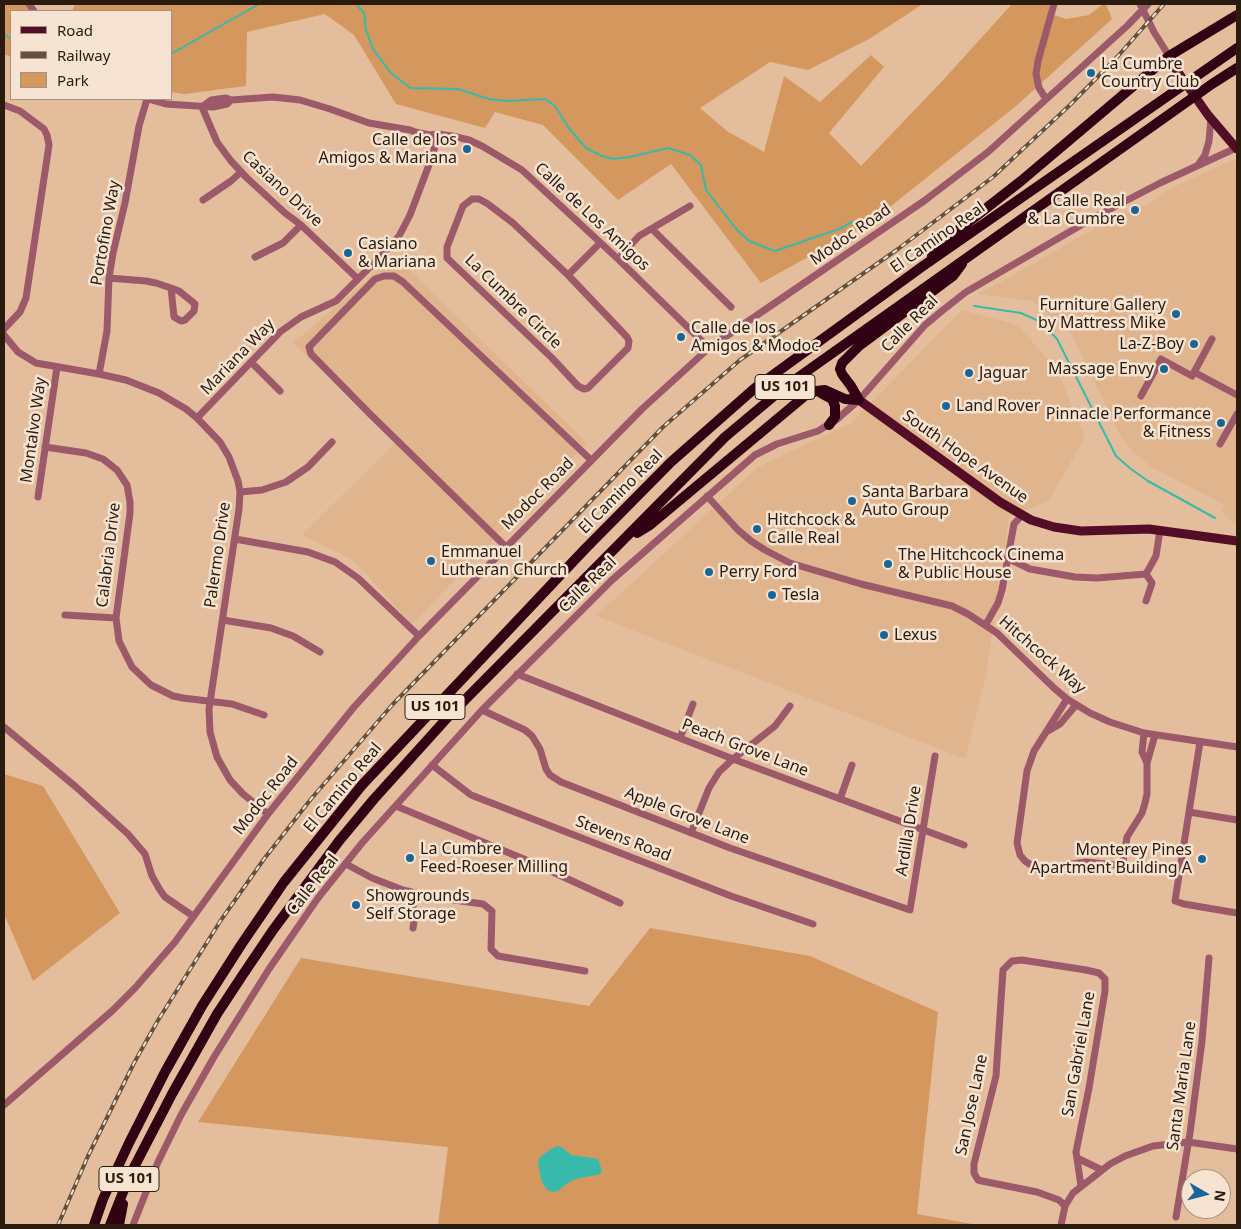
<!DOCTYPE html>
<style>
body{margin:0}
#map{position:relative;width:1241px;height:1229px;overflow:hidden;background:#e4be9c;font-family:"Noto Sans",sans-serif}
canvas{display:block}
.frame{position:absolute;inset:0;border:5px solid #291b0e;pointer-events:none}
.legend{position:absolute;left:10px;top:10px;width:162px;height:90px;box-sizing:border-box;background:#f6e3d1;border:1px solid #a49383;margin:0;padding:6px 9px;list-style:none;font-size:15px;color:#291b0e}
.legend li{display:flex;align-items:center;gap:10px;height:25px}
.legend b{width:25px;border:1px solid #a49383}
.north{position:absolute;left:1181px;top:1169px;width:50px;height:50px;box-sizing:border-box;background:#f6e3d1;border:1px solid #a49383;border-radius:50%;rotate:98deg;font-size:14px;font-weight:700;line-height:20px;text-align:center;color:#291b0e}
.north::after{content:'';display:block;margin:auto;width:18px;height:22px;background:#1a6598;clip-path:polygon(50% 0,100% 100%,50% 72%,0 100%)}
</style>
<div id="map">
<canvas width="1241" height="1229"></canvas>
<div class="frame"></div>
<ul class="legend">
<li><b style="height:6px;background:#530d27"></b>Road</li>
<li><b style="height:6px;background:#65503c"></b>Railway</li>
<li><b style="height:14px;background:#d4975d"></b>Park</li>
</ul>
<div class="north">N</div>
</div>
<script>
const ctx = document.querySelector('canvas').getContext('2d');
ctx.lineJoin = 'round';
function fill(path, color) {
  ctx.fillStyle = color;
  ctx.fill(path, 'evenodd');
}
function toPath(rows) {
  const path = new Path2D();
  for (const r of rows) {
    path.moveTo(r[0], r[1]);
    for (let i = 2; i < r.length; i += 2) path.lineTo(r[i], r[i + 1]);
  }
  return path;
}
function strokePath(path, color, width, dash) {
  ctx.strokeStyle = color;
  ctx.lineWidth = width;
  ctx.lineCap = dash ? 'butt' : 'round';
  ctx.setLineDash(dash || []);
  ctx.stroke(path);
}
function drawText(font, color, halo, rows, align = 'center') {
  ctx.font = font + ' "Noto Sans",sans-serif';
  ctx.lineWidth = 5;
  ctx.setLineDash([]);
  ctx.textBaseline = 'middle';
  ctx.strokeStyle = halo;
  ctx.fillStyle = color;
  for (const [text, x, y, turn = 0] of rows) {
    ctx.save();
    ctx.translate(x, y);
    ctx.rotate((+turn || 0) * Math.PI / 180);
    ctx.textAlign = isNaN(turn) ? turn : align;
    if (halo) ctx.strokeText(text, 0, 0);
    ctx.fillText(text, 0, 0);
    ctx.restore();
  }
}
fill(toPath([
 [1234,159,1237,163,1237,525,1225,516,1222,512,1225,505,1153,468,1135,454,1121,437,1071,333,1032,301,977,294,1003,281,1104,223,1151,203,1165,191],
 [395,256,587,443,412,624,353,560,302,535,397,441,293,343],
 [962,310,1017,325,1056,368,1085,438,1048,501,1009,517,986,676,965,759,596,616,758,467,851,423]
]), '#e0b58d');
fill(toPath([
 [4,4,29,4,34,11,11,11,11,57,4,54],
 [75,4,923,4,869,39,808,70,770,62,700,108,727,131,764,152,784,76,820,102,871,55,884,67,829,133,861,166,944,79,1012,4,1050,4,1048,13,1066,19,1089,15,1103,4,1106,4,1112,19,1016,106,870,223,761,283,671,164,618,200,543,125,495,112,485,128,396,104,354,35,325,14,247,32,246,86,184,94,171,92,171,11,72,11],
 [4,774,43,786,120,913,33,981,4,914],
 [650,928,810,956,938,1012,917,1214,978,1225,438,1225,448,1147,198,1122,301,958,589,1006]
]), '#d4975d');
fill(toPath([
 [558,1146,563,1148,571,1155,598,1159,602,1171,600,1174,576,1179,566,1184,558,1191,553,1192,547,1190,541,1180,538,1161,541,1156,553,1148]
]), '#37baab');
strokePath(toPath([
 [356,4,364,13,366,30,373,49,390,72,410,88,458,89,489,99,507,101,545,99,555,106,568,127,586,148,602,156,613,159,630,157,668,148,690,155,701,165,706,190,737,230,749,241,775,251,839,229,852,222,857,223],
 [4,34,11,39],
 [171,54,259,4],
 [974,306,1021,313,1041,322,1057,339,1116,456,1131,469,1148,481,1215,518]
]), '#37baab', 2);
strokePath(toPath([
 [29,4,34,11],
 [1140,4,1154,32,1169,56],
 [148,99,166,104,213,107,227,104,231,100],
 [1046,99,1039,88,1036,74,1038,61,1054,4],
 [4,105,20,111,44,129,47,135,49,145,26,298,20,312,4,329],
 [202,107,211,100,226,98,231,100,273,97,300,100,330,109,369,123,410,130,415,132,430,135,438,134,452,136,469,140,482,146,522,170,618,259,709,348],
 [202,107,217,142,231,161,247,178,285,213,301,225,358,279],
 [1198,165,1205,155,1209,141,1211,118],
 [472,199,479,199,488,204,513,223,568,275,627,337,629,341,628,348,588,388,584,389,578,386,552,358,447,258,447,247,463,206,472,199],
 [203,200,231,181,241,172],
 [652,229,731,307],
 [255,257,283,243,301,225],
 [618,259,639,236,690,206],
 [568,275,600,243],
 [109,278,146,281,156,283,171,288,179,291,195,304,194,311,185,320,181,321,174,317,171,288],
 [4,335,18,352,36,363,99,374,126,380,159,393,186,409,197,418,220,442,229,457,238,481,240,492,239,509,209,709,210,732,217,757,230,780,243,794,268,814],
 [251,362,280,391],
 [1194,372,1237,395],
 [99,374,107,331,109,278,113,253,125,203,139,126,147,99],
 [1141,396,1161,359,1192,376,1212,339],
 [197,418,280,332,301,317,336,301,376,261,399,236,410,215,432,157,438,134],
 [1220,444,1237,414],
 [45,447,86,453,103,459,117,470,127,485,130,502,130,513,116,618,119,641,132,667,151,685,173,696,183,698,232,704,264,715],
 [240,492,262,490,286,482,308,467,332,442],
 [707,496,738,530,751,541,765,550,790,563,861,584,952,606,968,614,997,633,1054,688,1067,699,1090,713,1110,722,1144,733,1237,747],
 [38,497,57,367],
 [235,539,308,552,335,562,358,578,419,636],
 [506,547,370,414,311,354,309,347,375,279,384,276,394,276,403,282,591,460],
 [1007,558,1030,569,1075,577,1097,578,1146,574,1156,556,1160,530],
 [1146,574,1152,583,1146,601],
 [65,615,116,618],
 [223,620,271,628,293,636,320,652],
 [986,624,998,603,1002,590,1014,524,1022,515],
 [517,674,733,759,964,845],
 [1067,699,1034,751,1027,771,1017,843,1020,855,1025,861,1037,869,1086,862,1116,865,1123,862,1127,837,1142,813,1145,803,1147,794,1147,763,1155,735],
 [482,710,525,730,532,736,540,749,546,769,550,775,561,782,730,848,910,910,935,756],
 [4,727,76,787,128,834,145,854,152,876,160,890,165,897,193,916],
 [1046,732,1060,724,1076,705],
 [1144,733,1142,752,1147,763],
 [680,738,693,704],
 [1200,742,1175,901,1184,904,1237,913],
 [432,765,471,795,731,896,813,924],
 [840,799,852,765],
 [396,806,531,862,620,903],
 [1189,812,1237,820],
 [691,833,709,788,719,772,733,759,775,726,790,706],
 [346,864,372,878,403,890,413,906,415,914,413,928],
 [403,890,432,897,483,904,492,911,491,949,498,956,585,971],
 [4,1105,112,1011,135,988,175,942,268,814,354,707,419,636,642,409,709,348,924,201,988,152,1127,26,1148,4],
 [1077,1158,1102,1170],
 [1065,1206,1059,1200,1037,1192,982,1181,978,1180,974,1173,974,1164,996,1076,1003,970,1012,961,1022,960,1086,970,1099,973,1105,979,1105,991,1089,1088,1076,1152,1081,1186],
 [1176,1217,1190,1133,1202,1041,1209,958],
 [133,1225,158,1162,181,1115,214,1057,269,969,318,898,362,843,482,710,612,580,755,455,777,444,818,431,836,420,859,400,925,325,943,310,966,292,1095,217,1160,183,1236,148],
 [1061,1225,1065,1206,1073,1193,1110,1164,1125,1156,1153,1146,1188,1142,1237,1149]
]), '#9c596a', 7);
strokePath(toPath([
 [1169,56,1173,65,1208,115,1237,149],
 [859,400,1000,502,1031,520,1054,527,1081,531,1149,529,1237,541]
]), '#530d27', 9);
strokePath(toPath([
 [932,256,943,242,1021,181,1169,56,1237,15],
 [821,393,832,399,835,406,835,417,829,425],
 [859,400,851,386,842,374,840,369,842,363,859,346,953,276,962,264],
 [637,533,650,525,806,395,816,391,825,390,845,399,859,400],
 [94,1225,103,1199,129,1143,165,1072,202,1006,241,945,284,882,362,785,585,549,671,462,755,388,923,266,1237,48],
 [110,1225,129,1177,172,1094,217,1014,242,976,273,930,339,841,374,799,448,717,725,437,786,386,1212,84,1237,68],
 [119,1225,123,1204]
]), '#320113', 10);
const rail = toPath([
 [58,1225,88,1156,134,1063,157,1022,221,920,264,859,311,799,393,704,663,427,740,360,898,249,993,177,1071,104,1118,56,1164,4]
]);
strokePath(rail, '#65503c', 4);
strokePath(rail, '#f6e3d1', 2, [5.5]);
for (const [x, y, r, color] of [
 [1091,73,5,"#1a6598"],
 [467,149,5,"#1a6598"],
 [1135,210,5,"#1a6598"],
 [348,253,5,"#1a6598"],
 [1176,314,5,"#1a6598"],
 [681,337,5,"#1a6598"],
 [1194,344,5,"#1a6598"],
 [1164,369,5,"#1a6598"],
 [969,373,5,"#1a6598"],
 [946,406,5,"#1a6598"],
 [1221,423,5,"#1a6598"],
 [852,501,5,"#1a6598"],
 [757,529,5,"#1a6598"],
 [431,561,5,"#1a6598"],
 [888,564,5,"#1a6598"],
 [709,572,5,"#1a6598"],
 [772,595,5,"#1a6598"],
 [884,635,5,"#1a6598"],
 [410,858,5,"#1a6598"],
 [1202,859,5,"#1a6598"],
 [356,905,5,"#1a6598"]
]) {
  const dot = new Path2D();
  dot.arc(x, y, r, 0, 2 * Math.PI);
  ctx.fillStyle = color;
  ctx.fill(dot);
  strokePath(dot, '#f6e3d1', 2);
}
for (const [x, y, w] of [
 [785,387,60],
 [435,707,60],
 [129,1179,60]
]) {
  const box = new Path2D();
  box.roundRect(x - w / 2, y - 12.5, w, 25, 4);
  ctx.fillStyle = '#f6e3d1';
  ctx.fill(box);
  strokePath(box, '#291b0e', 1);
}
drawText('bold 15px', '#291b0e', null, [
 ["US 101",785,387],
 ["US 101",435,707],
 ["US 101",129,1179]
]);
drawText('16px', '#291b0e', '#f6e3d1', [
 ["La Cumbre",1101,64],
 ["Country Club",1101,82],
 ["Calle de los",457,140,"right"],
 ["Amigos & Mariana",457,158,"right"],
 ["Calle Real",1125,201,"right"],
 ["& La Cumbre",1125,219,"right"],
 ["Casiano",358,244],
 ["& Mariana",358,262],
 ["Furniture Gallery",1166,305,"right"],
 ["by Mattress Mike",1166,323,"right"],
 ["Calle de los",691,328],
 ["Amigos & Modoc",691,346],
 ["La-Z-Boy",1184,344,"right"],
 ["Massage Envy",1154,369,"right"],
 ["Jaguar",979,373],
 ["Land Rover",956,406],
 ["Pinnacle Performance",1211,414,"right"],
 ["& Fitness",1211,432,"right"],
 ["Santa Barbara",862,492],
 ["Auto Group",862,510],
 ["Hitchcock &",767,520],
 ["Calle Real",767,538],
 ["Emmanuel",441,552],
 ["Lutheran Church",441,570],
 ["The Hitchcock Cinema",898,555],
 ["& Public House",898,573],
 ["Perry Ford",719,572],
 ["Tesla",782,595],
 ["Lexus",894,635],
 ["La Cumbre",420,849],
 ["Feed-Roeser Milling",420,867],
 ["Monterey Pines",1192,850,"right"],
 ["Apartment Building A",1192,868,"right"],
 ["Showgrounds",366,896],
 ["Self Storage",366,914]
], 'left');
drawText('16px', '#291b0e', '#f6e3d1', [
 ["Casiano Drive",282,189,43],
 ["Calle de Los Amigos",592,217,43],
 ["Portofino Way",106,233,-80],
 ["Modoc Road",851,235,-35],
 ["El Camino Real",938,238,-35],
 ["La Cumbre Circle",513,302,44],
 ["Calle Real",910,324,-45],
 ["Mariana Way",238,357,-46],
 ["Montalvo Way",34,430,-82],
 ["South Hope Avenue",965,457,35],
 ["El Camino Real",621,492,-45],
 ["Modoc Road",538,494,-45],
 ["Calabria Drive",109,555,-83],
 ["Palermo Drive",218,555,-82],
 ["Calle Real",588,585,-44],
 ["Hitchcock Way",1042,655,41],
 ["Peach Grove Lane",745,748,21],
 ["El Camino Real",343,788,-50],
 ["Modoc Road",266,796,-52],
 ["Apple Grove Lane",687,816,21],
 ["Ardilla Drive",909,831,-81],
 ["Stevens Road",623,839,21],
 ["Calle Real",313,885,-52],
 ["San Gabriel Lane",1079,1054,-80],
 ["Santa Maria Lane",1182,1086,-82],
 ["San Jose Lane",972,1105,-78]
]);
</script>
